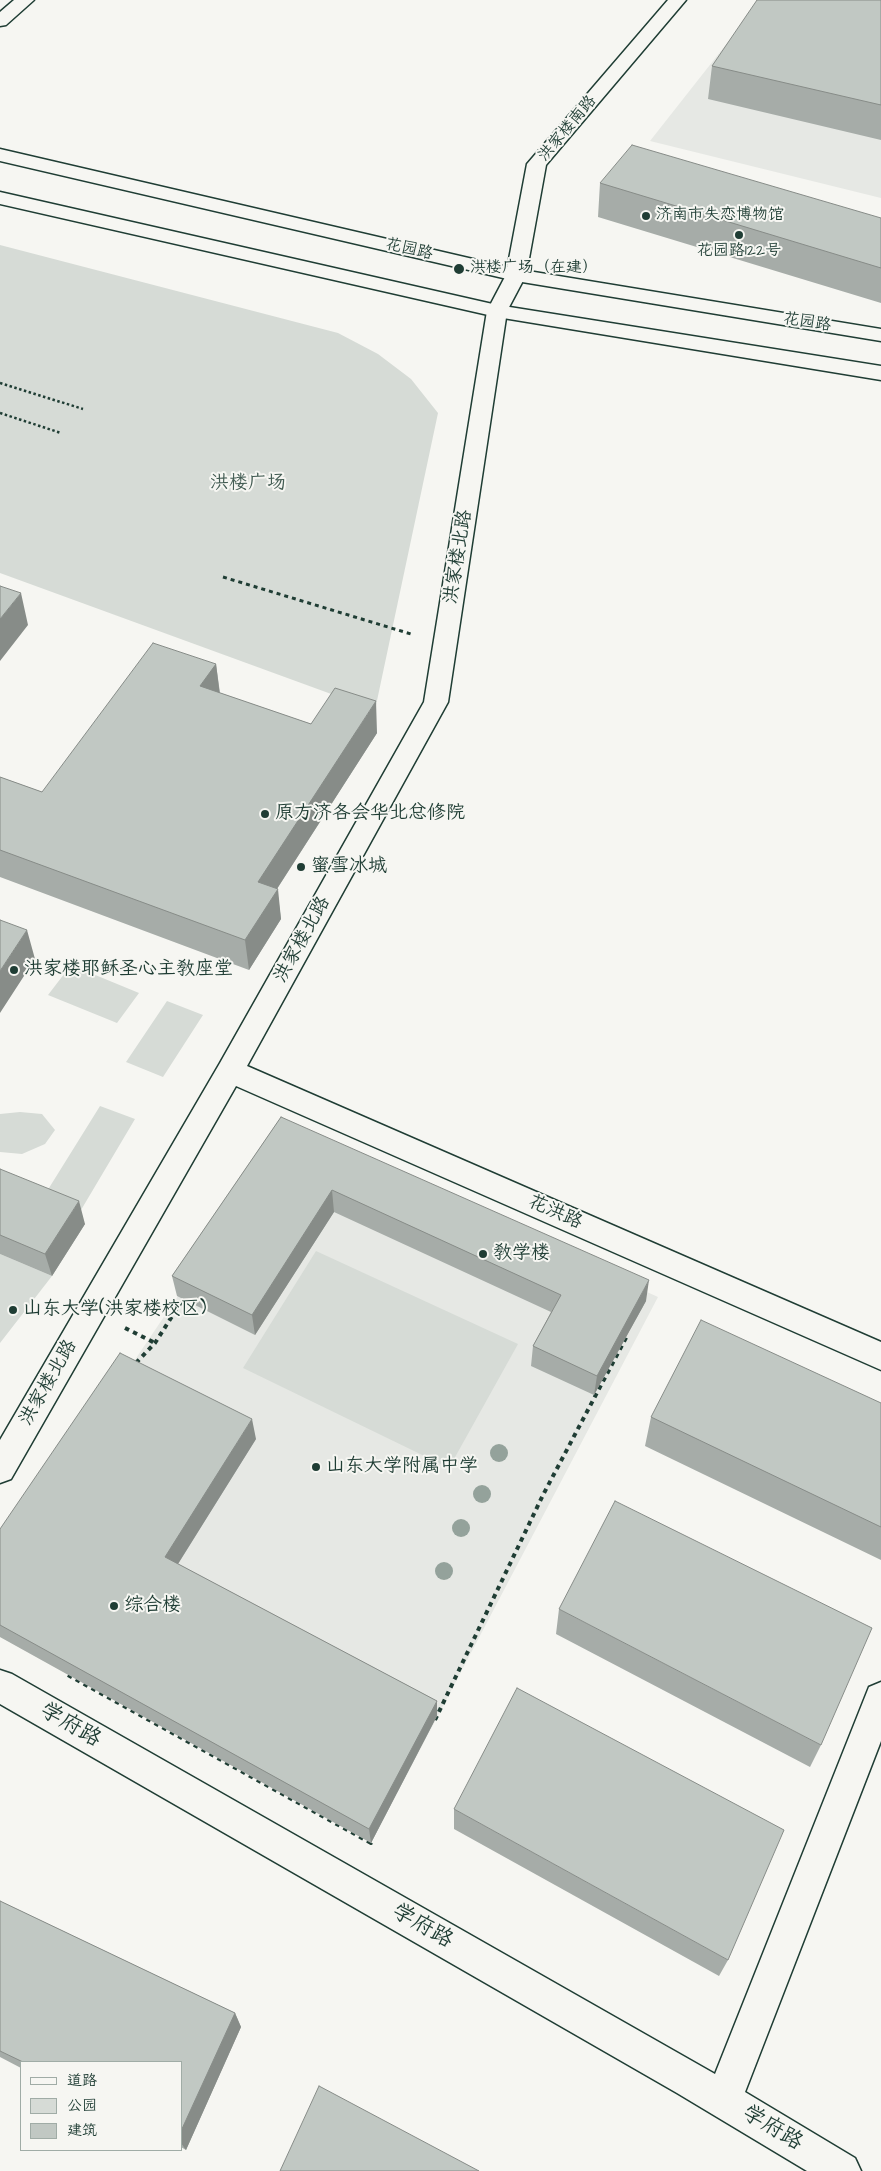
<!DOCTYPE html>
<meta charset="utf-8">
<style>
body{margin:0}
#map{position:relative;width:881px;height:2171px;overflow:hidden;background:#f6f6f2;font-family:"Architects Daughter","LXGW WenKai TC",sans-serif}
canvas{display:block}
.legend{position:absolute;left:20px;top:2061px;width:162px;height:90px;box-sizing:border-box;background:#f6f6f2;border:1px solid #a0aca6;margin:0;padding:6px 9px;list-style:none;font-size:15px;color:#1f3d34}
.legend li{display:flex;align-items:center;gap:10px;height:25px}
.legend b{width:25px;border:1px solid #a0aca6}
</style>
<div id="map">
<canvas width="881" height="2171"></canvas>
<ul class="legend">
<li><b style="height:6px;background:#f6f6f2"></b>道路</li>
<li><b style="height:14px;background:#d6dbd6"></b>公园</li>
<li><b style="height:14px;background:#c1c8c3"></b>建筑</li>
</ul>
</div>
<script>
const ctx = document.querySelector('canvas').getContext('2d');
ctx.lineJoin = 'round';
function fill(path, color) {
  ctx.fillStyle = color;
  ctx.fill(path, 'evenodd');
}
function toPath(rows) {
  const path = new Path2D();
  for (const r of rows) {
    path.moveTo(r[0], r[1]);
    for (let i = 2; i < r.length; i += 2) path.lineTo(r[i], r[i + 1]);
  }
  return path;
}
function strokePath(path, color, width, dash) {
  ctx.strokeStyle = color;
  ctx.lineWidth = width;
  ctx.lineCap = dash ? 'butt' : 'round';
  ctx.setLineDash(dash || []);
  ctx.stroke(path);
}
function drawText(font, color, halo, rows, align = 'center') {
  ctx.font = font + ' "Architects Daughter","LXGW WenKai TC",sans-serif';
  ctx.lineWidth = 4;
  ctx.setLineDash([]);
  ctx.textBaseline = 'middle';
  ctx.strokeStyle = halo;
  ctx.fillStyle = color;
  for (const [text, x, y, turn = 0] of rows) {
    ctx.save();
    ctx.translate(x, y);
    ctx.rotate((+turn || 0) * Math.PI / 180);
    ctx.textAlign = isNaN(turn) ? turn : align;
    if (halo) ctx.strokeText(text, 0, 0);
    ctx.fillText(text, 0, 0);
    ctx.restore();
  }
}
fill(toPath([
 [761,0,881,0,881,198,650,141],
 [290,1130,658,1297,371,1843,0,1637,126,1373]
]), '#e6e8e4');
fill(toPath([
 [0,245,338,333,378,354,411,379,438,413,375,710,0,573],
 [71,965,139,993,117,1023,48,995],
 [167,1001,203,1015,163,1077,126,1062],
 [100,1106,135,1119,81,1210,44,1196],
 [20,1112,42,1114,55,1130,45,1144,22,1154,0,1152,0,1114],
 [316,1251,518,1344,449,1468,243,1368],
 [0,1254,52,1276,0,1343]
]), '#d6dbd6');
const minor = toPath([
 [14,0,34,0,6,25,0,26,0,12,14,0],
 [668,0,686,0,546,165,526,275,507,311,448,702,247,1066,881,1342,881,1370,236,1086,11,1479,0,1483,0,1440,220,1063,424,702,487,311,506,275,527,164,668,0],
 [0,1670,12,1674,715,2074,869,1687,881,1682,881,1741,745,2092,855,2158,861,2171,807,2171,677,2093,0,1704,0,1670]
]);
const major = toPath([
 [0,149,516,269,881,329,881,341,516,281,0,161,0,149],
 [0,192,497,305,881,366,881,380,497,317,0,204,0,192]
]);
strokePath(minor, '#1f3d34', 3);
strokePath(major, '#1f3d34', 3);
strokePath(toPath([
 [0,383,83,409],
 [0,413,61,433]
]), '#1f3d34', 2.5, [2.5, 2.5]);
strokePath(toPath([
 [223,577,411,634]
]), '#1f3d34', 3, [4, 4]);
strokePath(toPath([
 [125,1328,155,1343],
 [136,1363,155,1343,185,1296],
 [68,1675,371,1843,372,1840],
 [435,1720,543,1495,628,1334]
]), '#1f3d34', 4, [4.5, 4.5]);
fill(minor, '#f6f6f2');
fill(major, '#f6f6f2');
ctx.fillStyle = '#94a29b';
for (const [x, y] of [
 [499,1453],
 [482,1494],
 [461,1528],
 [444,1571]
]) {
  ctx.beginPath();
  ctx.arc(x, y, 9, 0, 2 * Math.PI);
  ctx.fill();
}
fill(toPath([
 [881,0,881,140,708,99,712,66],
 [600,183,881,218,881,303,598,217],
 [216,664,220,693,311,724,377,733,277,889,281,919,249,970,0,877,0,777,42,792],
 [281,1117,646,1301,594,1395,531,1366,533,1346,551,1312,334,1212,255,1335,177,1296,172,1276],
 [0,1169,85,1224,52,1276,0,1254],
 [881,1403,881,1560,645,1446,651,1417],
 [256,1439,178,1564,437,1701,437,1716,371,1843,0,1637,0,1529],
 [559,1609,821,1745,810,1767,556,1634],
 [454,1809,728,1960,719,1976,454,1829],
 [0,1901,235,2013,241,2027,186,2150,181,2147,181,2062,21,2062,21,2068,0,2057]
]), '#a6aca8');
fill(toPath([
 [21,593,28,625,0,661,0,619],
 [216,664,220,696,200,686],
 [376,701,377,733,262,912,258,882],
 [278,889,281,919,249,970,245,940],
 [27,930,35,959,0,1013,0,971],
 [332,1190,334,1212,255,1335,252,1315],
 [79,1201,85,1224,52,1276,45,1254],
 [649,1280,646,1301,594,1395,597,1376],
 [252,1419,256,1439,171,1575,165,1557],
 [437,1701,437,1716,371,1843,369,1829],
 [235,2013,241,2027,186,2150,181,2143,181,2131]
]), '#878c88');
const building = toPath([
 [757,0,881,0,881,105,712,66,757,0],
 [632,145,881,218,881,268,600,183,632,145],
 [0,586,21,593,0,619,0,586],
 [153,643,216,664,200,686,311,724,335,688,376,701,258,882,278,889,245,940,0,850,0,777,42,792,153,643],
 [0,920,27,930,0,971,0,920],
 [281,1117,649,1280,597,1376,533,1346,561,1295,332,1190,252,1315,172,1276,281,1117],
 [0,1169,79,1201,45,1254,0,1235,0,1169],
 [701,1320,881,1403,881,1527,651,1417,701,1320],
 [120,1353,252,1419,165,1557,437,1701,369,1829,0,1625,0,1529,120,1353],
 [615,1501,872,1628,821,1745,559,1609,615,1501],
 [517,1688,784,1830,728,1960,454,1809,517,1688],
 [0,1901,235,2013,181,2131,181,2062,23,2062,0,2051,0,1901],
 [319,2086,479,2171,280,2171,319,2086]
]);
fill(building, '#c1c8c3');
strokePath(building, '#878c88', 1);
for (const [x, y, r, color] of [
 [646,216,5,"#1f3d34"],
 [739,235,5,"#1f3d34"],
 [459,269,6,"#1f3d34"],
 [265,814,5,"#1f3d34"],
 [301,867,5,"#1f3d34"],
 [14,970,5,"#1f3d34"],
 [483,1254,5,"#1f3d34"],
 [13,1310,5,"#1f3d34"],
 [316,1467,5,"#1f3d34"],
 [114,1606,5,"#1f3d34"]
]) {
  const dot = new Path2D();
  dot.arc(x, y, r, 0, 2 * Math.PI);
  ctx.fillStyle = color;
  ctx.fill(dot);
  strokePath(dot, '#f6f6f2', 2);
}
drawText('16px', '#1f3d34', '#f6f6f2', [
 ["洪家楼南路",568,129,-50],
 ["花园路",409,250,13],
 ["花园路",807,323,9]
]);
drawText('16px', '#1f3d34', '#f6f6f2', [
 ["济南市失恋博物馆",656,216],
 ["花园路122号",739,252,"center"],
 ["洪楼广场（在建）",470,269]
], 'left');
drawText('19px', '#445d54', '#f6f6f2', [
 ["洪楼广场",248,484]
]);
drawText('19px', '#1f3d34', '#f6f6f2', [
 ["洪家楼北路",459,557,-81],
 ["洪家楼北路",303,940,-61],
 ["花洪路",555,1213,24],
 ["洪家楼北路",49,1383,-60]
]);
drawText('19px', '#1f3d34', '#f6f6f2', [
 ["原方济各会华北总修院",275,814],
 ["蜜雪冰城",311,867],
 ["洪家楼耶稣圣心主教座堂",24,970],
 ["教学楼",493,1254],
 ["山东大学(洪家楼校区)",23,1310],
 ["山东大学附属中学",326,1467],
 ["综合楼",124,1606]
], 'left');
drawText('22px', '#1f3d34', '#f6f6f2', [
 ["学府路",70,1726,30],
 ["学府路",422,1927,30],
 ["学府路",772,2129,31]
]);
</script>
